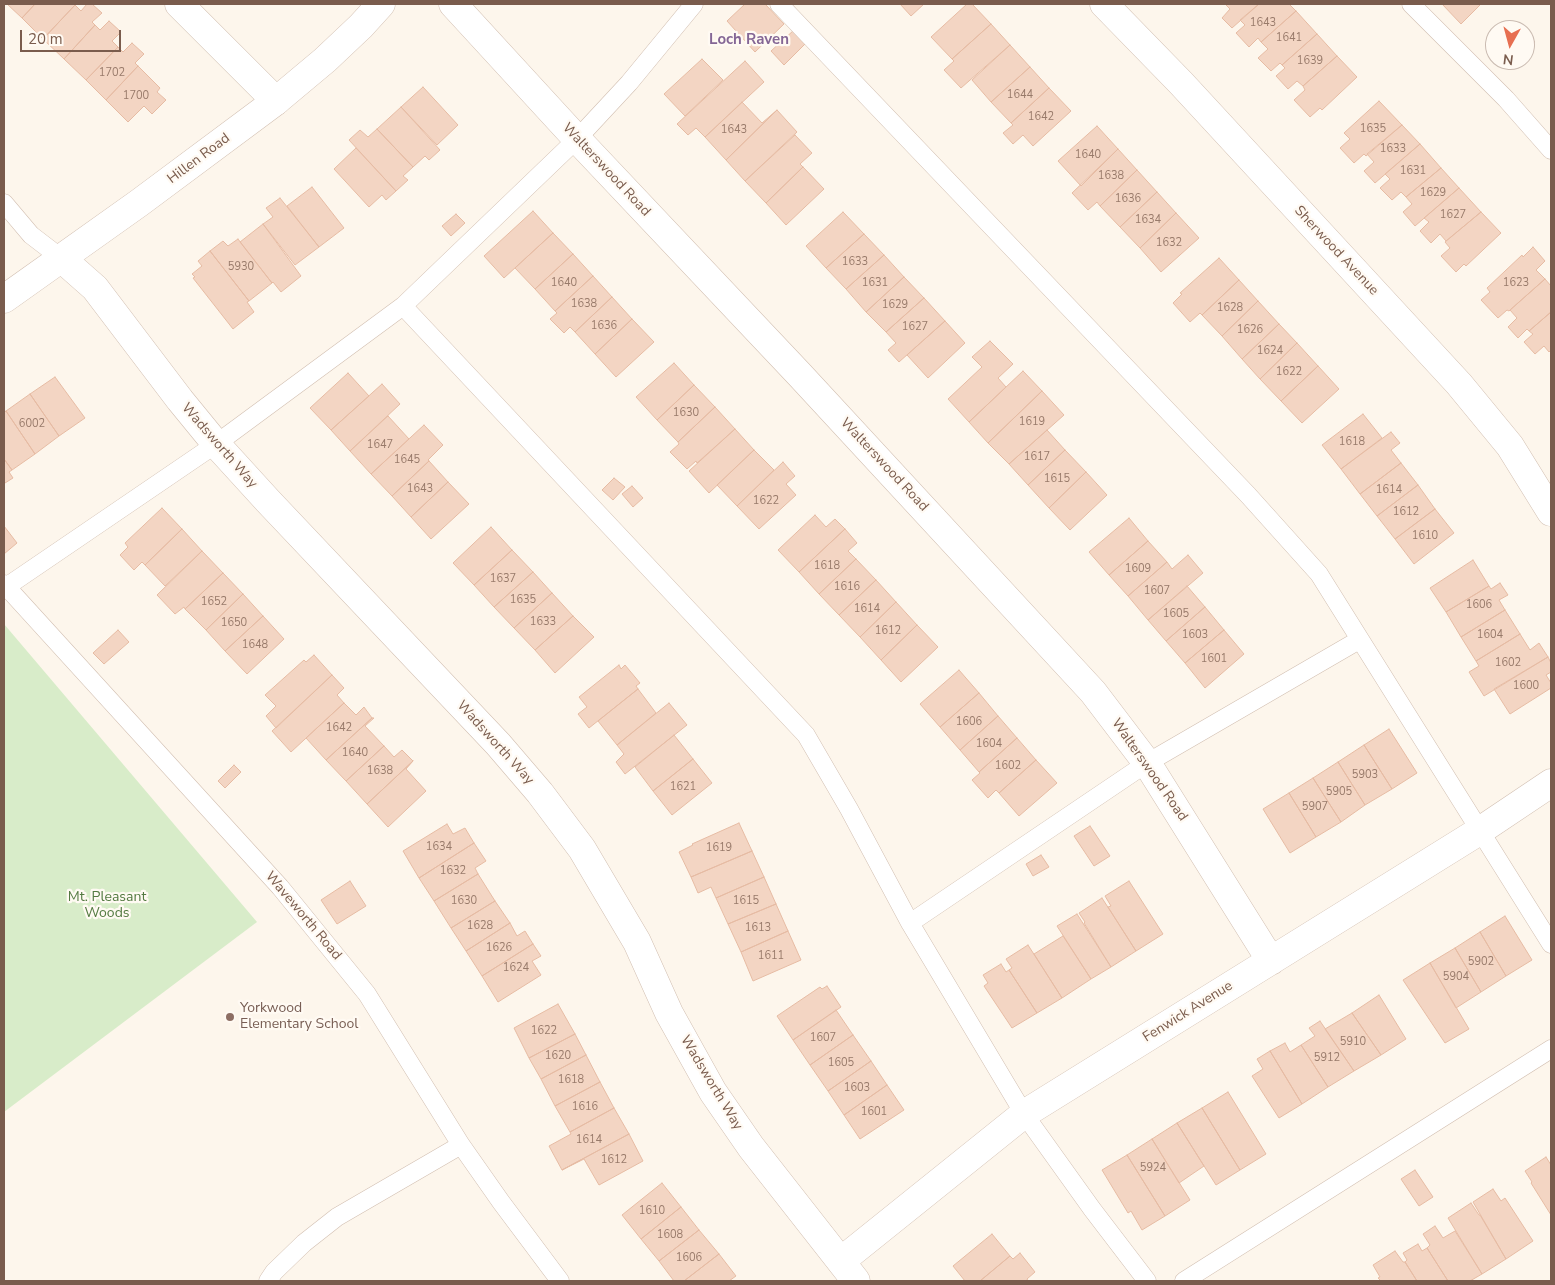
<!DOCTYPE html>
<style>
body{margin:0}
#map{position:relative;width:1555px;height:1285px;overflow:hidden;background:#fdf6ec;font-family:"Nunito Sans",sans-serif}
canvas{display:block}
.frame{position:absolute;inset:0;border:5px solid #7a5c4d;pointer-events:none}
.north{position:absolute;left:1485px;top:20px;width:50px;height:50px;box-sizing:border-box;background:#fffaf3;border:1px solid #cabbb1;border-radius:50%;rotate:187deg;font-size:14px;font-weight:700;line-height:20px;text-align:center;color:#7a5c4d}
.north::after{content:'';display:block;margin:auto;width:18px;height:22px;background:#e76f51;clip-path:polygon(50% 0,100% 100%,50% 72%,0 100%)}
.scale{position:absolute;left:20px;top:30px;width:101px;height:22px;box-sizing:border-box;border:2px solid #7a5c4d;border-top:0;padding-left:6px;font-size:15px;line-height:18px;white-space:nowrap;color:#7a5c4d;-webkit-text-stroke:4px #fffaf3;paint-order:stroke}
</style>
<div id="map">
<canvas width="1555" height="1285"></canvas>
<div class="frame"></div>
<div class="north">N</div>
<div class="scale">20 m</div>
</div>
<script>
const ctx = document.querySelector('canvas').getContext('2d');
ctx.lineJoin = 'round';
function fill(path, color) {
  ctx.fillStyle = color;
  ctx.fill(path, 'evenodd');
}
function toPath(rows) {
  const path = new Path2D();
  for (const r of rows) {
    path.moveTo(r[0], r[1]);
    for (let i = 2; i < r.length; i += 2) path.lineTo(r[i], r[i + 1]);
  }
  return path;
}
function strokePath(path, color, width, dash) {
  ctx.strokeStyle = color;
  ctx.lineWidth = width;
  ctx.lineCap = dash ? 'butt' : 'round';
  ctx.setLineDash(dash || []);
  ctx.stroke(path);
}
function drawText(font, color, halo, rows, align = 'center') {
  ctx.font = font + ' "Nunito Sans",sans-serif';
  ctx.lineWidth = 4.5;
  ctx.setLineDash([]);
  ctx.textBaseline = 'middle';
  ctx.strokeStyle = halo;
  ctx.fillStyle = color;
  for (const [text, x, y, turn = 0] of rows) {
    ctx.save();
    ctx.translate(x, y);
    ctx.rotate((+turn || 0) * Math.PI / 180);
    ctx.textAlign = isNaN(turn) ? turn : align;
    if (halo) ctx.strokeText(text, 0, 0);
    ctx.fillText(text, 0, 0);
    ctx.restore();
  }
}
fill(toPath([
 [4,624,257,922,4,1112]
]), '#d8ecc9');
const building = toPath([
 [7,4,35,4,22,18,7,4],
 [35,4,74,4,75,5,43,39,22,18,35,4],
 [87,4,92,4,102,13,92,22,95,25,64,59,43,39,75,5,81,11,87,4],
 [745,4,765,4,784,24,755,52,727,21,745,4],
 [900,4,924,4,911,16,900,4],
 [967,4,972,4,991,24,952,59,931,37,967,4],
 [1225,4,1259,4,1232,28,1222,18,1230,9,1225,4],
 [1259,4,1289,4,1296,11,1261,42,1258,38,1249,47,1236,33,1245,25,1240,20,1259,4],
 [1442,4,1481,4,1461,24,1442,4],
 [1296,11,1317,34,1282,65,1280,63,1271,71,1258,58,1268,49,1261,42,1296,11],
 [109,21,121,32,112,41,118,47,86,80,64,59,95,25,100,30,109,21],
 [991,24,1010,45,961,88,944,70,954,61,952,59,991,24],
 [794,30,806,43,784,65,771,51,794,30],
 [1525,32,1535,42,1525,51,1525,32],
 [1317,34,1337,56,1303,86,1297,81,1288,89,1276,76,1285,68,1282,65,1317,34],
 [132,43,144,54,135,63,138,66,106,100,86,80,118,47,123,52,132,43],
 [1010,45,1030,67,991,102,972,80,1010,45],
 [1337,56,1357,77,1322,110,1320,108,1310,117,1294,100,1305,90,1303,86,1337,56],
 [702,59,723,80,685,116,664,94,702,59],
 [745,61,764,82,705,137,696,128,688,135,677,124,745,61],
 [138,66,160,88,157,92,166,100,152,114,144,106,128,122,106,100,138,66],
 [1030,67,1049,88,1011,123,991,102,1030,67],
 [423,87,458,125,437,145,401,107,423,87],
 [1049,88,1071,111,1033,146,1023,135,1013,144,1003,133,1013,125,1011,123,1049,88],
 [1379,101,1402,125,1366,156,1364,154,1354,163,1340,148,1350,139,1344,133,1379,101],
 [742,102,762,123,777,110,726,160,705,137,742,102],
 [401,107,440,150,429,160,425,156,413,167,377,129,401,107],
 [777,110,797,132,745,181,726,160,777,110],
 [1402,125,1420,144,1375,183,1364,171,1374,162,1367,154,1402,125],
 [1097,126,1118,149,1081,186,1058,161,1097,126],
 [377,129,413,167,403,176,408,180,396,191,349,140,360,130,368,137,377,129],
 [795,135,812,153,800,164,803,167,766,203,745,181,795,135],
 [1420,144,1441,168,1406,197,1401,192,1392,200,1380,188,1390,179,1385,174,1420,144],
 [356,148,396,191,386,200,382,195,369,207,334,169,356,148],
 [1118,149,1137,170,1100,206,1097,202,1088,210,1072,193,1118,149],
 [803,167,824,189,786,225,766,203,803,167],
 [1441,168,1459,188,1415,226,1403,212,1412,204,1406,197,1441,168],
 [1137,170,1157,192,1120,227,1100,206,1137,170],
 [312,187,344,228,319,247,287,206,312,187],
 [1459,188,1481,212,1446,241,1440,234,1431,243,1420,231,1429,222,1424,218,1459,188],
 [1157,192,1176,213,1140,248,1120,227,1157,192],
 [280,198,319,247,295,265,263,224,273,217,266,208,280,198],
 [533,211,553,233,504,278,484,256,533,211],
 [843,212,864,234,826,268,806,246,843,212],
 [1481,212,1501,233,1466,266,1464,264,1456,272,1441,256,1450,248,1445,242,1481,212],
 [1176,213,1199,238,1161,272,1140,248,1176,213],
 [456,214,465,223,451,236,442,226,456,214],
 [263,224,301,276,281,292,273,282,272,283,240,242,263,224],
 [553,233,573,254,535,289,515,268,553,233],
 [864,234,884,255,846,289,826,268,864,234],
 [238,239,272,283,249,301,210,251,223,241,228,246,238,239],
 [1533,247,1545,261,1536,270,1545,279,1509,311,1507,310,1498,318,1481,300,1490,292,1487,288,1522,255,1523,257,1533,247],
 [210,251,249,301,247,302,254,312,233,329,193,278,195,277,192,274,202,266,198,261,210,251],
 [573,254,593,276,555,311,535,289,573,254],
 [884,255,904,277,866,312,846,289,884,255],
 [1219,258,1239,280,1202,315,1200,313,1190,322,1173,303,1182,294,1180,293,1219,258],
 [593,276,612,297,575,332,570,327,564,333,550,319,557,313,555,311,593,276],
 [904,277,924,298,886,332,866,312,904,277],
 [1545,279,1551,286,1551,312,1529,331,1527,329,1518,338,1508,327,1517,318,1510,310,1545,279],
 [1239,280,1258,301,1222,336,1202,315,1239,280],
 [612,297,632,319,595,354,575,332,612,297],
 [924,298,945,321,899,362,888,350,896,343,886,332,924,298],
 [1258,301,1279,324,1242,359,1222,336,1258,301],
 [1551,312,1551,350,1549,352,1544,346,1535,354,1524,342,1533,334,1529,331,1551,312],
 [632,319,654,342,616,377,595,354,632,319],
 [945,321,965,343,928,378,907,355,945,321],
 [1279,324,1297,343,1260,379,1242,359,1279,324],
 [990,341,1013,364,998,378,1006,387,969,422,948,399,982,367,972,357,990,341],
 [1297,343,1318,366,1281,401,1260,379,1297,343],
 [674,363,694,385,657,420,636,397,674,363],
 [1318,366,1339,389,1302,423,1281,401,1318,366],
 [1023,371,1042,391,988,443,969,422,1023,371],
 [348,373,369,396,331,430,310,408,348,373],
 [55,377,85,418,59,436,30,394,55,377],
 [382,384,400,404,350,451,331,430,382,384],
 [694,385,715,407,678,442,657,420,694,385],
 [1042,391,1064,415,1009,464,988,443,1042,391],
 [30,394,59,436,35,454,6,411,30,394],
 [715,407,735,429,697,463,696,461,687,469,670,452,679,444,678,442,715,407],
 [6,411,35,454,12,470,4,459,4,413,6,411],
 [1363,414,1382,438,1341,469,1322,445,1363,414],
 [388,416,409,439,371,474,350,451,388,416],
 [424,425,443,445,428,460,429,461,392,496,371,474,424,425],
 [735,429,754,450,709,493,689,471,735,429],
 [1047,430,1065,450,1028,485,1009,464,1047,430],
 [1391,432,1400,443,1391,450,1401,463,1360,494,1341,469,1391,432],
 [754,450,774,470,737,506,717,485,754,450],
 [1065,450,1086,472,1049,508,1028,485,1065,450],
 [4,459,12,470,9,472,13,478,5,483,4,481,4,459],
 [429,461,448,482,411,517,392,496,429,461],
 [783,462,795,476,786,484,796,495,759,529,737,506,783,462],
 [1401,463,1418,485,1377,516,1360,494,1401,463],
 [1086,472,1107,495,1070,530,1049,508,1086,472],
 [614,478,625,487,613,500,602,490,614,478],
 [448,482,469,504,431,539,411,517,448,482],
 [1418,485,1435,509,1395,539,1377,516,1418,485],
 [632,486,643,498,633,507,622,494,632,486],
 [162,508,182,529,145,565,142,562,134,570,120,555,128,547,125,543,162,508],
 [1435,509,1454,533,1414,564,1395,539,1435,509],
 [815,515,826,527,835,519,845,529,799,572,778,550,815,515],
 [1129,518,1148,541,1109,575,1089,552,1129,518],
 [4,526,17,543,4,554,4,526],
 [491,527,512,550,474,585,453,563,491,527],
 [182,529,202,551,165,586,145,565,182,529],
 [845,529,857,543,848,551,856,559,819,594,799,572,845,529],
 [1148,541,1167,562,1128,596,1109,575,1148,541],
 [512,550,533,572,494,607,474,585,512,550],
 [202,551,223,573,185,609,184,607,175,614,157,595,202,551],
 [1188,555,1203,573,1148,620,1128,596,1167,562,1172,569,1188,555],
 [856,559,876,580,839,615,819,594,856,559],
 [1473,560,1489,586,1446,612,1430,588,1473,560],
 [533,572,552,593,514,628,494,607,533,572],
 [223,573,243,594,206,630,185,609,223,573],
 [876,580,896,602,860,637,839,615,876,580],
 [1500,583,1508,595,1499,600,1505,610,1461,637,1446,612,1489,586,1491,589,1500,583],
 [1187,586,1205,607,1166,641,1148,620,1187,586],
 [552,593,573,616,535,650,514,628,552,593],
 [243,594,263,616,225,651,206,630,243,594],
 [896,602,917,625,881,660,860,637,896,602],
 [1205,607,1224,630,1185,663,1166,641,1205,607],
 [1505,610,1520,634,1476,661,1461,637,1505,610],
 [263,616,284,639,247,674,225,651,263,616],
 [573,616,594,637,555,673,535,650,573,616],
 [917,625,938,647,901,682,881,660,917,625],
 [118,630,129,642,104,664,93,653,118,630],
 [1224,630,1244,654,1205,688,1185,663,1224,630],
 [1520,634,1530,650,1539,643,1548,657,1484,696,1469,672,1479,666,1476,661,1520,634],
 [314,655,332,675,276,728,266,716,276,706,265,695,304,660,306,662,314,655],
 [1548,657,1551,663,1551,672,1546,675,1551,683,1551,688,1510,714,1494,689,1548,657],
 [619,665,621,669,625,665,640,683,636,686,638,689,589,728,578,714,587,707,579,697,619,665],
 [959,670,979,693,940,727,920,704,959,670],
 [332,675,344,688,337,695,344,703,291,752,272,731,332,675],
 [638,689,656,713,617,745,598,721,638,689],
 [979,693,998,716,960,750,940,727,979,693],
 [344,703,356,715,364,707,372,718,326,760,306,738,344,703],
 [669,703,687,725,625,774,616,762,624,754,617,745,669,703],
 [998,716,1017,738,979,772,960,750,998,716],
 [372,718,374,718,365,726,384,746,346,781,326,760,372,718],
 [1389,729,1417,773,1392,789,1364,745,1389,729],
 [674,735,693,759,653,791,635,767,674,735],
 [1017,738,1036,760,999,793,996,790,988,798,972,780,980,773,979,772,1017,738],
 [1364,745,1392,789,1365,805,1338,762,1364,745],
 [384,746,394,757,402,750,413,761,367,804,346,781,384,746],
 [693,759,712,783,672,815,653,791,693,759],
 [1036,760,1057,783,1019,816,999,793,1036,760],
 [413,761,406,769,426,791,388,827,367,804,413,761],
 [1338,762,1365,805,1341,822,1313,778,1338,762],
 [234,765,241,772,225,788,218,781,234,765],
 [1313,778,1341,822,1316,837,1289,793,1313,778],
 [1289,793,1316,837,1290,853,1263,809,1289,793],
 [739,823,752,851,691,877,679,852,693,845,692,844,739,823],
 [447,824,453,834,465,828,474,843,419,878,403,851,447,824],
 [1090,826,1110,856,1094,866,1074,836,1090,826],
 [474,843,486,861,475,868,478,874,434,901,419,878,474,843],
 [752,851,764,877,716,898,711,887,698,893,691,877,752,851],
 [1041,855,1049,867,1033,876,1026,864,1041,855],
 [478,874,495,901,451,928,434,901,478,874],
 [764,877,776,904,728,924,716,898,764,877],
 [350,881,366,906,337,924,321,900,350,881],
 [1129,881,1163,934,1136,951,1108,907,1111,906,1105,896,1129,881],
 [1102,898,1136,951,1111,967,1084,923,1085,922,1079,913,1102,898],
 [495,901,510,923,466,951,451,928,495,901],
 [776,904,788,931,741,952,728,924,776,904],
 [1077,914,1111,967,1091,979,1057,926,1077,914],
 [1505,916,1532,960,1506,976,1480,932,1505,916],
 [510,923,517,936,525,931,533,944,482,976,466,951,510,923],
 [788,931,801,960,753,981,741,952,788,931],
 [1480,932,1506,976,1481,992,1455,948,1480,932],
 [1063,936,1091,979,1062,998,1034,954,1063,936],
 [533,944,541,956,532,961,541,975,498,1002,482,976,533,944],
 [1028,945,1062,998,1037,1013,1009,970,1012,968,1006,959,1028,945],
 [1455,948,1481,992,1456,1008,1430,963,1455,948],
 [1430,963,1469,1029,1445,1043,1403,980,1430,963],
 [1001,964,1006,972,1009,970,1037,1013,1012,1028,984,986,988,983,983,975,1001,964],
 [827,986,841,1007,793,1040,777,1016,820,987,822,989,827,986],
 [1379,995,1406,1039,1381,1055,1352,1013,1379,995],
 [558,1004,575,1034,529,1058,514,1028,558,1004],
 [836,1010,853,1035,810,1065,793,1040,836,1010],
 [1352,1013,1381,1055,1354,1071,1325,1029,1352,1013],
 [1320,1021,1354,1071,1328,1087,1301,1045,1315,1036,1309,1028,1320,1021],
 [575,1034,586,1055,541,1079,529,1058,575,1034],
 [853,1035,871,1061,828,1091,810,1065,853,1035],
 [1285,1043,1290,1052,1301,1045,1328,1087,1302,1104,1270,1051,1285,1043],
 [1270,1051,1302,1104,1279,1118,1252,1076,1263,1069,1257,1059,1270,1051],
 [586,1055,600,1082,555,1106,541,1079,586,1055],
 [871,1061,887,1085,844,1115,828,1091,871,1061],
 [600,1082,614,1108,570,1132,555,1106,600,1082],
 [887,1085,904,1110,860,1139,844,1115,887,1085],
 [1228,1092,1266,1154,1240,1170,1202,1108,1228,1092],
 [614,1108,629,1134,562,1170,549,1146,571,1134,570,1132,614,1108],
 [1202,1108,1240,1170,1216,1185,1177,1123,1202,1108],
 [1177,1123,1204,1166,1179,1183,1152,1139,1177,1123],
 [629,1134,643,1161,599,1185,584,1159,562,1170,629,1134],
 [1152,1139,1190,1200,1165,1216,1127,1155,1152,1139],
 [1127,1155,1165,1216,1142,1230,1131,1211,1128,1213,1102,1170,1127,1155],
 [1546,1157,1551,1165,1551,1215,1531,1183,1532,1182,1525,1171,1546,1157],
 [1415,1170,1433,1197,1419,1206,1401,1179,1415,1170],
 [662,1183,681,1207,641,1239,622,1215,662,1183],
 [1493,1189,1501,1201,1505,1198,1533,1241,1506,1259,1473,1202,1493,1189],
 [1471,1203,1479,1215,1480,1215,1506,1259,1482,1274,1448,1218,1471,1203],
 [681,1207,699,1230,659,1261,641,1239,681,1207],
 [1435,1226,1443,1238,1455,1231,1482,1274,1470,1281,1448,1281,1427,1248,1430,1245,1423,1234,1435,1226],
 [699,1230,719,1254,684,1281,674,1281,659,1261,699,1230],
 [992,1234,1010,1256,980,1281,965,1281,953,1266,992,1234],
 [1418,1244,1422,1251,1427,1248,1448,1281,1417,1281,1405,1262,1407,1260,1403,1253,1418,1244],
 [1395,1251,1403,1262,1405,1262,1417,1281,1381,1281,1378,1278,1380,1277,1373,1265,1395,1251],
 [1020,1253,1035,1272,1027,1279,1028,1281,980,1281,1010,1256,1013,1259,1020,1253],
 [719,1254,736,1276,729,1281,684,1281,719,1254]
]);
fill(building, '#f3d5c3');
strokePath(building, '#e6bba3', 1);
const service = toPath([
 [779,4,1248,495,1319,574,1551,944],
 [1411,4,1506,99,1551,150],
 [4,203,31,235,61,258],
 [403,306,806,735,849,809,910,923,1024,1114,1092,1209,1147,1281],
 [4,584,280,887,367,994,461,1145,501,1202,560,1281],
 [6,587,216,444,403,306,577,139,629,83,694,4],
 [910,923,1147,763,1359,640],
 [268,1281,274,1272,304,1243,337,1217,461,1145],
 [1184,1281,1551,1049]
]);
const minor = toPath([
 [179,4,276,101],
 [453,4,577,139,799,374,1093,692,1147,763,1271,961],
 [1104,4,1181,83,1459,384,1510,446,1551,512],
 [61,258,95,288,180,400,216,444,268,501,498,744,540,793,582,849,637,942,669,1013,713,1092,751,1147,856,1281],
 [841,1261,1024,1114,1481,830,1551,783]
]);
const tertiary = toPath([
 [4,299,139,203,276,101,325,60,361,26,381,4]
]);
strokePath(service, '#d1beb0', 19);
strokePath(minor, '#d1beb0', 29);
strokePath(tertiary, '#d1beb0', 29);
strokePath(service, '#fff', 18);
strokePath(minor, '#fff', 28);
strokePath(tertiary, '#fff', 28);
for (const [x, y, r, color] of [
 [230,1017,5,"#8d6e63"]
]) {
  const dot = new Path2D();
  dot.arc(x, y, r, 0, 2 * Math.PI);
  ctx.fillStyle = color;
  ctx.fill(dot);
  strokePath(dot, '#fffaf3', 2);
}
drawText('11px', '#987a6a', null, [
 ["1643",1263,23],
 ["1641",1289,38],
 ["1639",1310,61],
 ["1702",112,73],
 ["1644",1020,95],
 ["1700",136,96],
 ["1642",1041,117],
 ["1635",1373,129],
 ["1643",734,130],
 ["1633",1393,149],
 ["1640",1088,155],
 ["1631",1413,171],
 ["1638",1111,176],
 ["1629",1433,193],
 ["1636",1128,199],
 ["1627",1453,215],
 ["1634",1148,220],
 ["1632",1169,243],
 ["1633",855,262],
 ["5930",241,267],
 ["1640",564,283],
 ["1631",875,283],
 ["1623",1516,283],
 ["1638",584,304],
 ["1629",895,305],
 ["1628",1230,308],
 ["1636",604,326],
 ["1627",915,327],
 ["1626",1250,330],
 ["1624",1270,351],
 ["1622",1289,372],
 ["1630",686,413],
 ["1619",1032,422],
 ["6002",32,424],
 ["1618",1352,442],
 ["1647",380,445],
 ["1617",1037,457],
 ["1645",407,460],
 ["1615",1057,479],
 ["1643",420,489],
 ["1614",1389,490],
 ["1622",766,501],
 ["1612",1406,512],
 ["1610",1425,536],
 ["1618",827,566],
 ["1609",1138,569],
 ["1637",503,579],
 ["1616",847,587],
 ["1607",1157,591],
 ["1635",523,600],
 ["1652",214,602],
 ["1606",1479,605],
 ["1614",867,609],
 ["1605",1176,614],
 ["1633",543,622],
 ["1650",234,623],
 ["1612",888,631],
 ["1603",1195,635],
 ["1604",1490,635],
 ["1648",255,645],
 ["1601",1214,659],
 ["1602",1508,663],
 ["1600",1526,686],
 ["1606",969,722],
 ["1642",339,728],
 ["1604",989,744],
 ["1640",355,753],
 ["1602",1008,766],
 ["1638",380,771],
 ["5903",1365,775],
 ["1621",683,787],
 ["5905",1339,792],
 ["5907",1315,807],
 ["1634",439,847],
 ["1619",719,848],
 ["1632",453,871],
 ["1630",464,901],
 ["1615",746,901],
 ["1628",480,926],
 ["1613",758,928],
 ["1626",499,948],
 ["1611",771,956],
 ["5902",1481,962],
 ["1624",516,968],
 ["5904",1456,977],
 ["1622",544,1031],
 ["1607",823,1038],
 ["5910",1353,1042],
 ["1620",558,1056],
 ["5912",1327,1058],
 ["1605",841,1063],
 ["1618",571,1080],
 ["1603",857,1088],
 ["1616",585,1107],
 ["1601",874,1112],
 ["1614",589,1140],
 ["1612",614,1160],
 ["5924",1153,1168],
 ["1610",652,1211],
 ["1608",670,1235],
 ["1606",689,1258]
]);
drawText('14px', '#7a5c4d', '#fffaf3', [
 ["Hillen Road",199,159,-37],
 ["Walterswood Road",606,170,47],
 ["Sherwood Avenue",1336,251,47],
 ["Wadsworth Way",219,446,49],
 ["Walterswood Road",884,465,47],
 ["Wadsworth Way",495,743,48],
 ["Walterswood Road",1149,770,55],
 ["Waveworth Road",303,916,50],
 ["Fenwick Avenue",1188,1012,-32],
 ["Wadsworth Way",711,1083,59]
]);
drawText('14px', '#537a41', '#fffaf3', [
 ["Mt. Pleasant",107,898],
 ["Woods",107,914]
]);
drawText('14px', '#785e54', '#fffaf3', [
 ["Yorkwood",240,1009],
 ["Elementary School",240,1025]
], 'left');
drawText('bold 15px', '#846695', '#fffaf3', [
 ["Loch Raven",749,40]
]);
</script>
